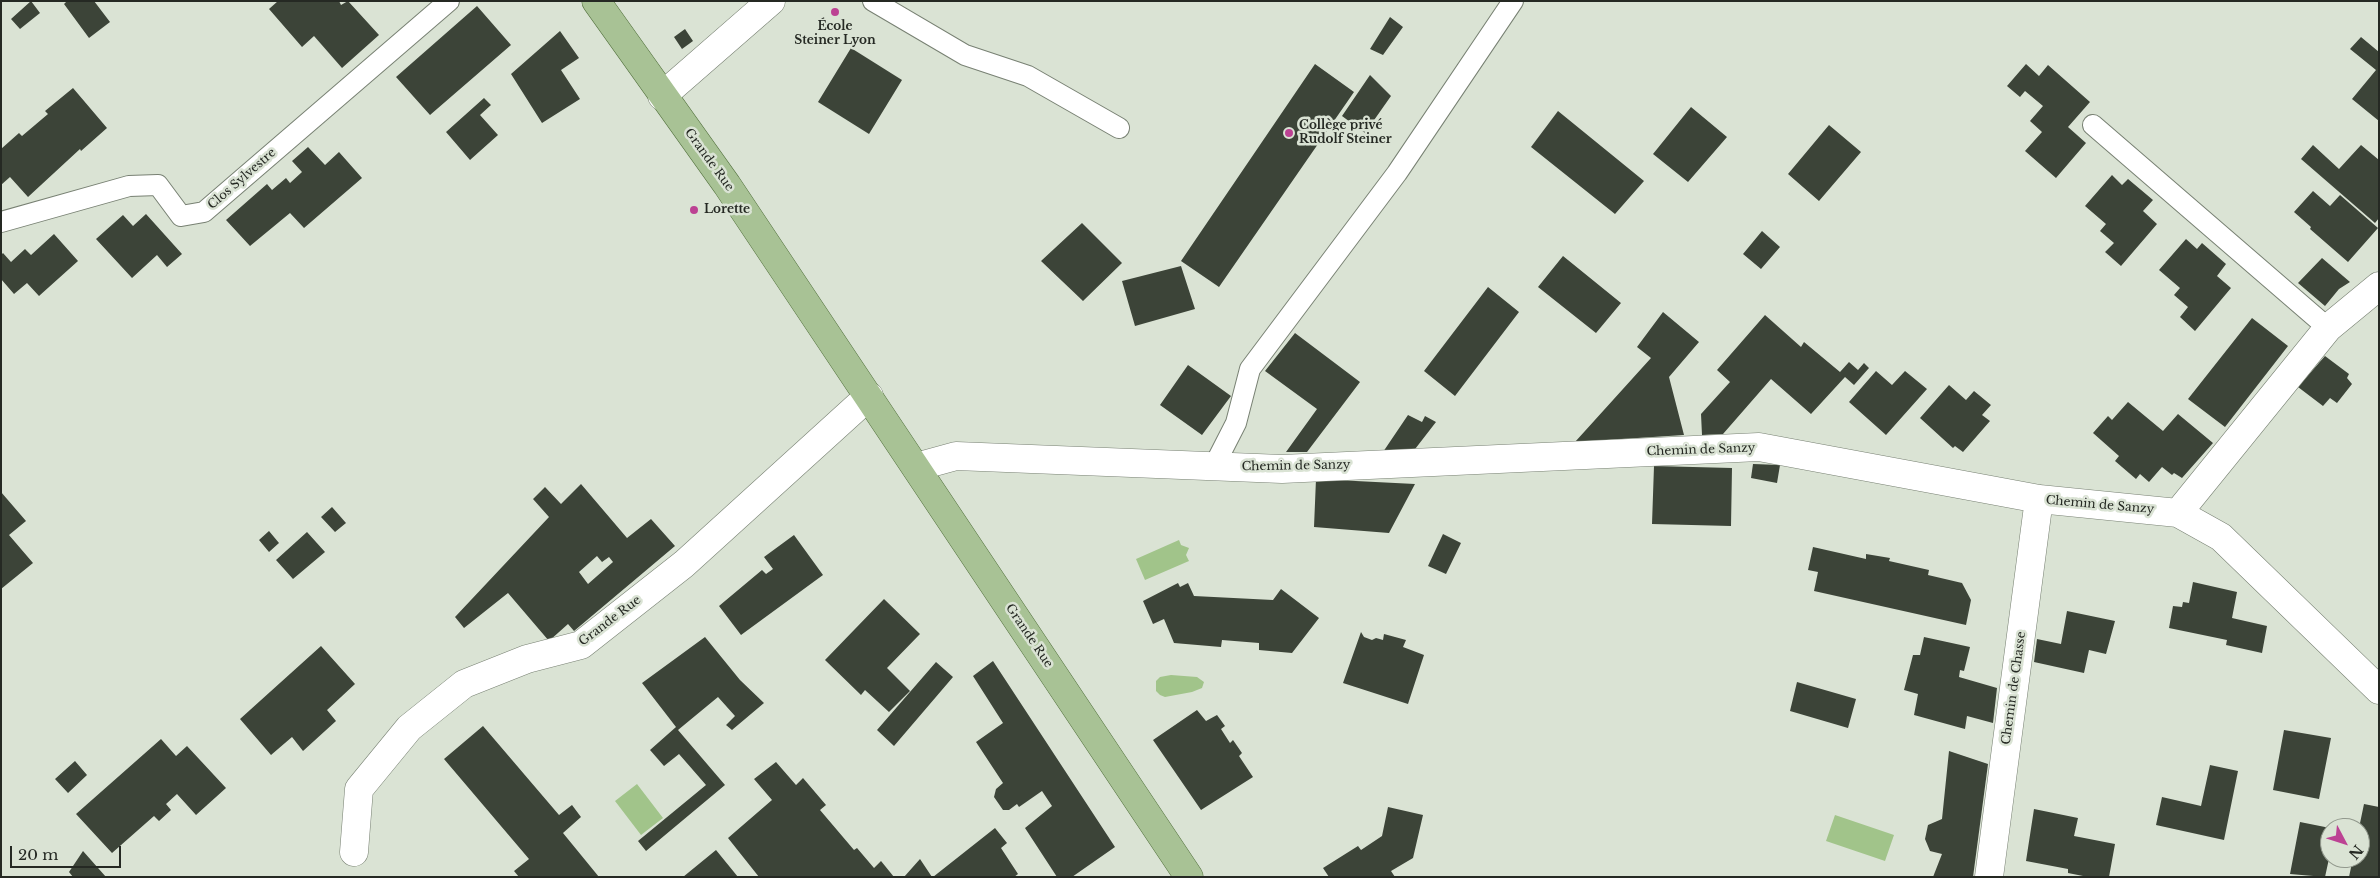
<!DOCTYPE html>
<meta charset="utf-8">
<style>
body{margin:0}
#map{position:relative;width:2380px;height:878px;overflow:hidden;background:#dae3d4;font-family:"Libre Baskerville",serif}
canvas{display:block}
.frame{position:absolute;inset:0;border:2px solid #252923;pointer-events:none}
.north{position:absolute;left:2320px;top:818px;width:50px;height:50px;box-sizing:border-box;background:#dae3d4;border:1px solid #92998d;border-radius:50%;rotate:130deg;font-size:14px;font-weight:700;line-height:20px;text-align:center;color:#252923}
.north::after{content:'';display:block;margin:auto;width:18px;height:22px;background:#bc4293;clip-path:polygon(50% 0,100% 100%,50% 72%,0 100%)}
.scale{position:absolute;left:10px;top:846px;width:111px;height:22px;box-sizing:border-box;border:2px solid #252923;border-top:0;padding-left:6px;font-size:15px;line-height:18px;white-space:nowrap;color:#252923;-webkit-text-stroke:4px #dae3d4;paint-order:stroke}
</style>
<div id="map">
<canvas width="2380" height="878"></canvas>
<div class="frame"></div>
<div class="north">N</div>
<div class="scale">20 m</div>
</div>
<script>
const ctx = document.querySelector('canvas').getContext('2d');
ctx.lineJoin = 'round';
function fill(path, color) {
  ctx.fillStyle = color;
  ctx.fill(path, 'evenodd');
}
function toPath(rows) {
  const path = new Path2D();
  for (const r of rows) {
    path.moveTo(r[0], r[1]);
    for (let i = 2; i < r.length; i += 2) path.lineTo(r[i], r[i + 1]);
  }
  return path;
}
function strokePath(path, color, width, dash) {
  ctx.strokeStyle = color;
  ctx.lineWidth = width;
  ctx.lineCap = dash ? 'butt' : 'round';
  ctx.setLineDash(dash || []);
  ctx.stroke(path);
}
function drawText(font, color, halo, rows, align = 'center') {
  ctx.font = font + ' "Libre Baskerville",serif';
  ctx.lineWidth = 5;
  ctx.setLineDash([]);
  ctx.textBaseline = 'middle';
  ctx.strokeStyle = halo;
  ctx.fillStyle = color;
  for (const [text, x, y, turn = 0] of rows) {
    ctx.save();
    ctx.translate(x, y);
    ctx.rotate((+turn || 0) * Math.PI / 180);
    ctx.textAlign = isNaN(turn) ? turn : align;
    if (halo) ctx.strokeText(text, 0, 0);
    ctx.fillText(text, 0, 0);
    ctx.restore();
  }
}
fill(toPath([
 [1179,540,1181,545,1189,548,1186,555,1189,561,1145,580,1136,559],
 [1171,675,1197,677,1204,682,1202,688,1192,692,1165,697,1160,695,1156,691,1156,681,1160,677],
 [637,784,663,818,641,835,615,801],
 [1835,815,1894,835,1885,861,1826,841]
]), '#a1c48a');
fill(toPath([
 [31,1,40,13,20,29,11,19],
 [67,1,94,1,110,22,89,38,64,4],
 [278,1,339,1,341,5,348,1,379,35,342,68,314,36,302,47,269,9],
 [477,6,511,45,430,115,396,77],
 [1390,17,1403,27,1383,55,1370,49],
 [685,29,693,41,682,49,674,37],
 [560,31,579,58,561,70,580,99,542,123,511,74],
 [2361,37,2379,52,2379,121,2352,99,2376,70,2350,49],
 [851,48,902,80,869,134,818,102],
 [1315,64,1354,92,1219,287,1181,261],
 [2026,64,2039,76,2048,65,2090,102,2068,127,2086,143,2056,178,2025,151,2042,132,2030,121,2043,106,2025,91,2020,97,2007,86],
 [1370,75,1391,96,1365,133,1342,116],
 [73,88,107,128,81,151,80,149,28,197,10,177,1,185,1,149,19,133,22,136,48,114,45,111],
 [484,98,491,105,480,115,498,135,470,160,446,132],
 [1691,107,1727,137,1688,182,1653,154],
 [1558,111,1644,181,1615,214,1531,147],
 [1829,125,1861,152,1819,201,1788,174],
 [2313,145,2339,169,2361,145,2379,160,2379,218,2375,223,2301,159],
 [308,147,325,165,339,152,362,178,304,228,290,213,250,246,226,220,267,184,272,190,286,178,290,183,302,172,292,161],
 [2112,175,2122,185,2128,179,2153,200,2143,211,2157,224,2121,266,2105,252,2114,243,2100,231,2106,224,2085,206],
 [2313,191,2330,206,2340,195,2378,228,2348,262,2310,229,2311,227,2294,212],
 [146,214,182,254,167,267,157,255,132,278,96,239,123,215,133,226],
 [1082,223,1122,263,1083,301,1041,261],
 [1762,231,1780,247,1761,269,1743,254],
 [54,234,78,261,39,296,27,283,14,294,1,279,1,255,3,253,11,262,25,249,31,255],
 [2186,239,2197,249,2202,243,2226,264,2217,276,2231,288,2195,331,2180,317,2188,307,2174,295,2180,288,2159,270],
 [1563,256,1621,303,1596,333,1538,287],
 [2322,258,2350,282,2339,289,2325,306,2298,283],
 [1181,266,1195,309,1135,326,1122,281],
 [1488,287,1519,312,1455,396,1424,371],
 [1663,312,1699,342,1669,377,1684,435,1575,442,1651,358,1637,347],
 [1765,315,1801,347,1804,342,1840,372,1849,362,1858,370,1864,363,1869,368,1854,385,1845,377,1811,414,1771,379,1723,434,1702,435,1701,414,1730,382,1717,370],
 [2252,318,2288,346,2225,427,2188,399],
 [1295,333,1360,382,1307,452,1286,452,1317,409,1265,371],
 [2325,356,2349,374,2347,378,2352,384,2337,403,2330,398,2323,406,2298,387],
 [1188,365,1231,396,1202,435,1160,405],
 [1876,371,1892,385,1905,371,1927,389,1886,435,1849,402],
 [1949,385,1966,400,1974,391,1991,405,1982,415,1990,421,1963,452,1955,446,1953,448,1920,418],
 [2128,402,2163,431,2178,414,2213,443,2182,478,2174,473,2172,475,2162,467,2149,482,2140,474,2136,479,2115,461,2119,456,2093,433,2108,416,2112,420],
 [1408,415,1422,422,1425,416,1436,422,1412,453,1383,452],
 [1753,464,1780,465,1777,483,1751,478],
 [1654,466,1732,468,1731,526,1652,524],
 [1316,479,1415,484,1389,533,1314,527],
 [581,484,627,538,651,519,675,546,574,631,568,624,549,641,508,593,464,628,455,617,549,517,533,499,545,487,561,504],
 [597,556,602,562,609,557,613,562,588,584,579,572],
 [1,492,26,521,9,535,33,563,1,589],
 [332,507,346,523,335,532,321,517],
 [269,531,279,543,269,552,259,540],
 [307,532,325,552,293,579,276,560],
 [1443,534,1461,543,1446,574,1428,566],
 [794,535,823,575,741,635,719,606,762,570,766,574,773,569,764,557],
 [1813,547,1866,559,1866,554,1890,558,1889,561,1929,570,1928,575,1962,583,1971,600,1966,625,1814,591,1818,572,1808,570],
 [2193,582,2237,592,2232,618,2267,626,2262,653,2226,645,2227,640,2169,628,2173,606,2182,607,2183,602,2189,603],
 [1178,583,1180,587,1188,583,1194,596,1273,600,1281,589,1319,618,1292,653,1259,650,1259,643,1222,640,1221,647,1174,643,1164,619,1153,624,1143,601],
 [884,599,920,634,887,668,910,691,889,712,865,690,861,695,825,660],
 [2067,611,2115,621,2106,654,2089,650,2084,673,2034,662,2037,639,2061,644],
 [1361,632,1364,637,1372,640,1376,638,1383,640,1384,634,1406,640,1403,647,1424,655,1408,704,1343,683],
 [705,637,740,680,764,703,732,730,726,725,735,716,718,697,678,730,725,785,646,851,638,841,706,785,679,754,664,766,650,750,676,727,642,683],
 [1924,637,1970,647,1964,671,1960,670,1959,677,1997,688,1993,723,1967,716,1965,729,1914,715,1918,694,1904,690,1913,655,1920,655],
 [321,646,355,684,327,710,336,721,303,751,292,737,271,755,240,719],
 [993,661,1115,847,1072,877,1057,877,1025,828,1052,806,1042,791,1019,807,1017,804,1009,810,1003,810,994,797,996,789,1003,783,976,742,1003,723,973,676],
 [936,662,953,677,894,746,877,730],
 [1797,682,1856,699,1848,728,1790,711],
 [1197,710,1206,721,1217,715,1225,726,1221,729,1230,743,1233,740,1242,753,1239,756,1253,777,1201,810,1153,740],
 [483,726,559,815,572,805,581,817,563,833,599,877,519,877,514,871,529,859,444,759],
 [2284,730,2331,738,2319,799,2273,790],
 [161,739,176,756,187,746,226,788,196,815,177,794,166,804,171,810,159,821,154,816,112,853,76,814],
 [1949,751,1988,764,1973,877,1933,877,1942,854,1930,851,1925,839,1928,825,1942,819],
 [75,761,87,775,68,793,55,779],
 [776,762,796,785,803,778,826,805,820,810,854,850,857,848,874,868,881,861,894,877,759,877,728,838,772,800,754,779],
 [2210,765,2238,771,2224,840,2156,825,2162,797,2201,806],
 [2364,804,2379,807,2379,877,2349,877,2353,858,2360,858,2359,828],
 [1388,807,1423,815,1413,858,1391,871,1395,877,1329,877,1323,868,1358,846,1361,850,1382,836],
 [2034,809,2078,818,2074,836,2115,844,2109,877,2088,877,2068,873,2068,869,2026,861],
 [2300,822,2330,828,2330,854,2325,877,2290,874],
 [995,828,1007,843,1001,848,1018,874,1014,877,933,877],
 [716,850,738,877,683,877],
 [83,851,106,877,73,877,69,872],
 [920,859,932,877,904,877]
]), '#3c4438');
const service = toPath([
 [873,1,965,55,1028,76,1119,128],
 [2093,125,2328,328],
 [1,222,129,186,158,185,181,216,204,212,449,1],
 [1214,466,1236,423,1250,369,1397,173,1513,1]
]);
const minor = toPath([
 [662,96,771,1],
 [916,467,956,456,1282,469,1759,447,2039,499,2178,513,2328,328,2379,286],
 [2178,513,2221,537,2379,690],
 [354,852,359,789,409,728,464,684,527,659,581,645,684,564,869,396],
 [1989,877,2039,499]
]);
const primary = toPath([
 [596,1,727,185,1189,877]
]);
strokePath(service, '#788173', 22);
strokePath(minor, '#788173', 29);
strokePath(primary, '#54723f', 29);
strokePath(service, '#fff', 20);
strokePath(minor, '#fff', 28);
strokePath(primary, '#a8c295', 28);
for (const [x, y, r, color] of [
 [835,12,5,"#bc4293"],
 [1289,133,5,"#bc4293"],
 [694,210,5,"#bc4293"]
]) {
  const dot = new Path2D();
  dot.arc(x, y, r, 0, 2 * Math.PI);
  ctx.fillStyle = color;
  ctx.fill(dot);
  strokePath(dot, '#dae3d4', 2);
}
drawText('bold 12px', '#252923', '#dae3d4', [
 ["École",835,27,"center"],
 ["Steiner Lyon",835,41,"center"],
 ["Collège privé",1299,126],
 ["Rudolf Steiner",1299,140],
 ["Lorette",704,210]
], 'left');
drawText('12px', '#252923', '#dae3d4', [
 ["Grande Rue",709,160,54],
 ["Clos Sylvestre",242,179,-41],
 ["Chemin de Sanzy",1701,450,-2],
 ["Chemin de Sanzy",1296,466,-1],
 ["Chemin de Sanzy",2100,505,5],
 ["Grande Rue",610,621,-37],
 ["Grande Rue",1029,636,56],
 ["Chemin de Chasse",2014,688,-82]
]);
</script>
